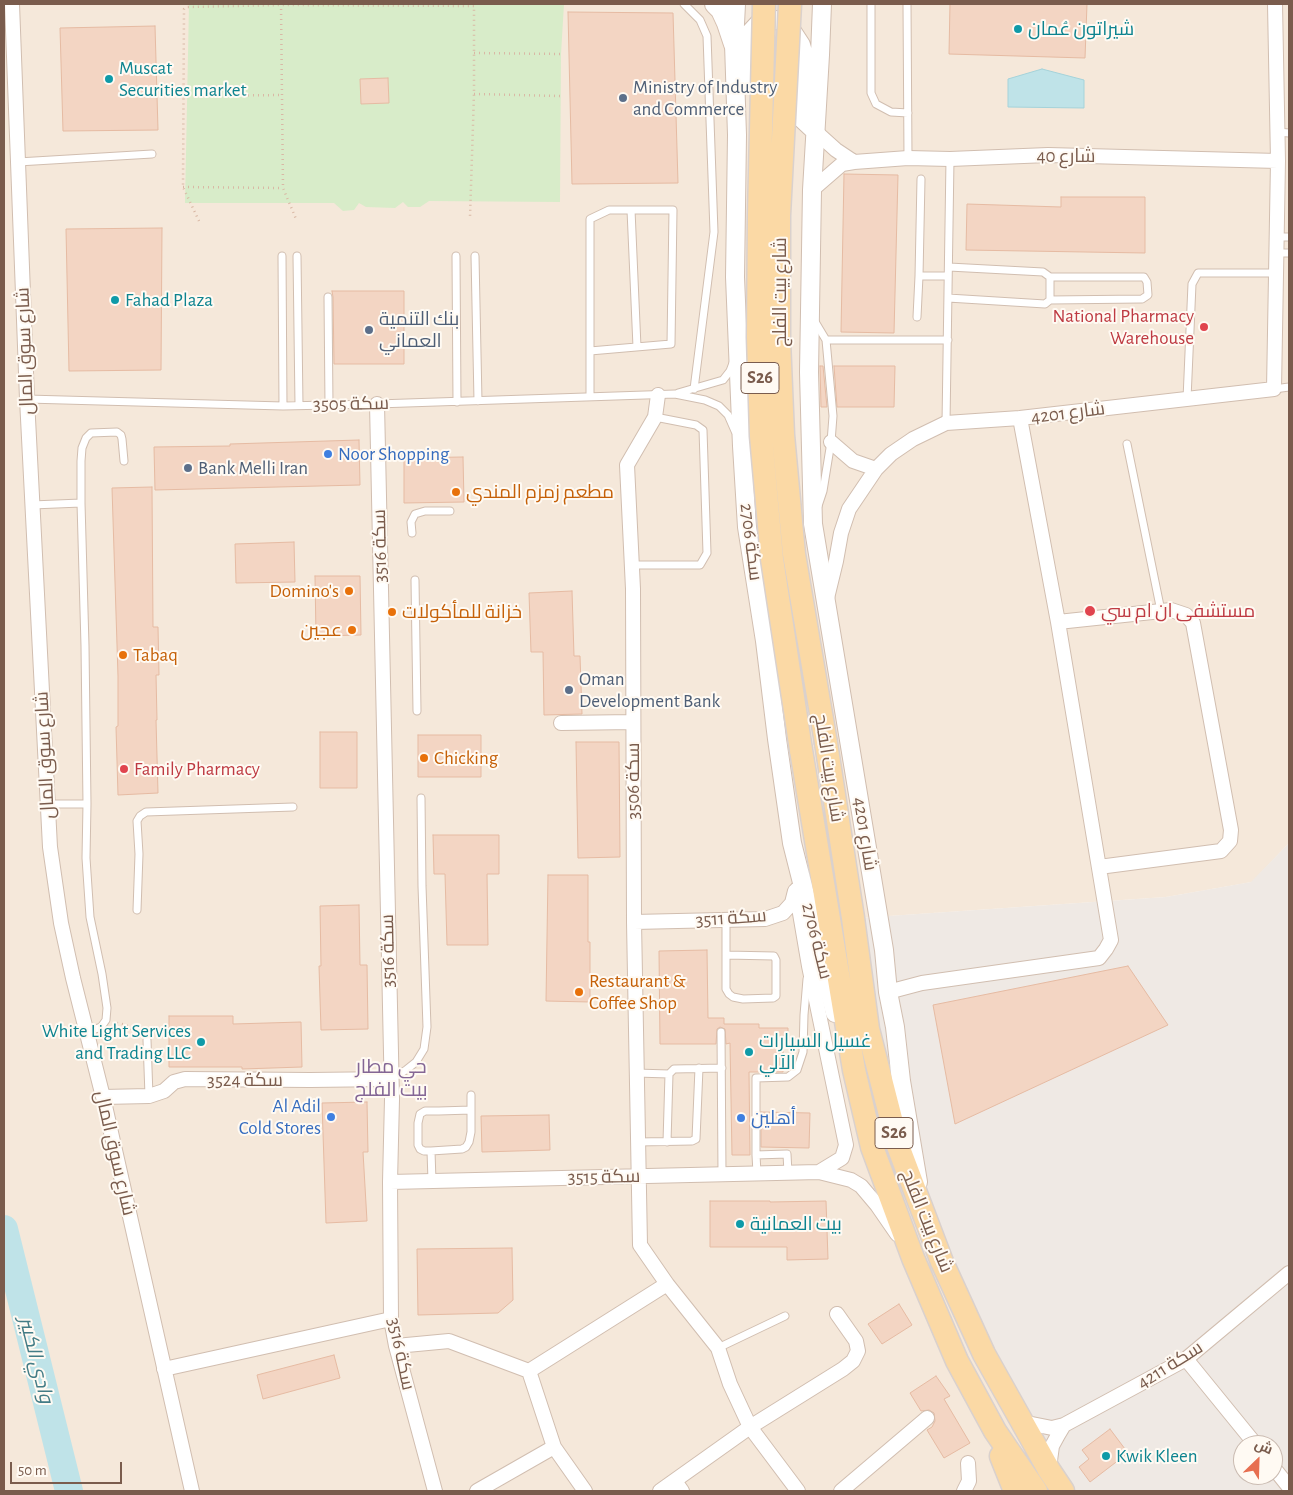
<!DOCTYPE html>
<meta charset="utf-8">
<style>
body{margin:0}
#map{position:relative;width:1293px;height:1495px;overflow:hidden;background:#fdf6ec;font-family:"Alegreya Sans",Cairo,sans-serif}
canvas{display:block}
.frame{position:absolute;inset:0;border:5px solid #7a5c4d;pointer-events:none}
.north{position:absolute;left:1233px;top:1435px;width:50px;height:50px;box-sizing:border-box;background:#fffaf3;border:1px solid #cabbb1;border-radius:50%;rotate:24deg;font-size:14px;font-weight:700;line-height:20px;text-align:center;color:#7a5c4d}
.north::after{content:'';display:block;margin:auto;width:18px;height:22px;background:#e76f51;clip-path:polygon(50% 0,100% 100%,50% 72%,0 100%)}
.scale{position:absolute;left:10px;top:1462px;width:112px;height:22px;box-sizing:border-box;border:2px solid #7a5c4d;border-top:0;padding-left:6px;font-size:15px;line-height:18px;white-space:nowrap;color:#7a5c4d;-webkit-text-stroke:4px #fffaf3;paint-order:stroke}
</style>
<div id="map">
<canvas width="1293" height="1495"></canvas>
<div class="frame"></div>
<div class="north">ش</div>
<div class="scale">50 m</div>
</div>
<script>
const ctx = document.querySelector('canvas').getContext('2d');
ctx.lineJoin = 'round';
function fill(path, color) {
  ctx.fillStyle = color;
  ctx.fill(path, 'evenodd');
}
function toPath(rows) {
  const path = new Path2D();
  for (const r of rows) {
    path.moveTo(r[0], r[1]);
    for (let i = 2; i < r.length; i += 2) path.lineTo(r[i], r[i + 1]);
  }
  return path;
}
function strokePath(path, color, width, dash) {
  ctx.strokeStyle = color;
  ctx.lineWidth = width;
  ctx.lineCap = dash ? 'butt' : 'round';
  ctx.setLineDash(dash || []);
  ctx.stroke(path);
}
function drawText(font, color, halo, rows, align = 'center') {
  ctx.font = font + ' "Alegreya Sans",Cairo,sans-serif';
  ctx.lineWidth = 4;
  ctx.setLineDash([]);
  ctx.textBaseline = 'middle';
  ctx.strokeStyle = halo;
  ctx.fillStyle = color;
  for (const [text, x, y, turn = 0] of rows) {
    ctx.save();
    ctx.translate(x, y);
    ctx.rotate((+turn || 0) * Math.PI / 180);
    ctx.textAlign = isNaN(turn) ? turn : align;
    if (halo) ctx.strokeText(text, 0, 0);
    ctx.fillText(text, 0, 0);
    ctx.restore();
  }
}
fill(toPath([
 [4,4,1289,4,1289,843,1252,882,1166,897,860,918,1058,1491,4,1491]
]), '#f5e8da');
fill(toPath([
 [1289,843,1289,1491,1058,1491,965,1346,888,1080,859,918,1166,897,1251,882],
 [1243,1445,1273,1445,1273,1475,1243,1475]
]), '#efe9e4');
fill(toPath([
 [189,4,564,4,561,54,560,202,429,201,420,207,408,207,403,202,395,208,366,207,359,203,354,210,343,211,334,203,185,203]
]), '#d8ecc9');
const water = toPath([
 [1042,69,1084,80,1084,108,1008,107,1008,79,1042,69]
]);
fill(water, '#bfe3e8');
strokePath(water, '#a5d3da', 1);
strokePath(toPath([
 [4,1229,69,1491]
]), '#bfe3e8', 28);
const building = toPath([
 [950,4,1087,4,1085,58,949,54,950,4],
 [568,12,673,13,678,183,572,184,568,12],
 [155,26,158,130,63,131,60,28,155,26],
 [388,78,389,103,361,104,360,79,388,78],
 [844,174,898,175,894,333,841,332,844,174],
 [1061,197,1145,197,1145,253,966,250,967,204,1061,207,1061,197],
 [162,228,161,370,69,371,66,229,162,228],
 [332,291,404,291,404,364,334,364,333,297,332,291],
 [820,366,823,366,827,407,821,407,820,366],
 [834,366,895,366,894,407,837,407,834,366],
 [359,440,360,485,155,490,154,447,230,446,230,444,359,440],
 [463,457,464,502,404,503,404,458,463,457],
 [152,487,153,627,158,627,159,675,156,675,157,720,156,720,158,793,118,795,116,727,118,726,118,676,112,488,152,487],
 [294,542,295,582,236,583,235,544,294,542],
 [315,576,360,576,361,635,316,636,315,576],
 [572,591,574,656,580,656,582,714,544,715,543,652,531,652,529,593,572,591],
 [320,732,357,732,357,788,320,788,320,732],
 [418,735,481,735,481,777,418,777,418,735],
 [576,742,619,742,620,857,578,858,576,742],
 [433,835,499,835,499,874,487,874,488,945,447,945,445,874,434,874,433,835],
 [548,875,588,875,588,942,590,942,590,1002,546,1001,548,875],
 [359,905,360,965,367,965,368,1029,321,1030,319,966,321,966,320,906,359,905],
 [707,950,708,1018,724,1018,724,1024,759,1024,759,1028,788,1028,788,1042,783,1042,783,1072,749,1072,750,1155,732,1155,730,1043,726,1044,725,1029,720,1027,717,1029,716,1044,660,1044,659,951,707,950],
 [1128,966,1168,1025,955,1124,933,1005,1128,966],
 [169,1016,233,1016,233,1024,301,1022,302,1067,242,1069,242,1067,169,1067,169,1016],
 [367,1102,368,1152,363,1152,367,1221,326,1223,322,1103,367,1102],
 [761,1112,810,1113,809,1148,761,1147,761,1112],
 [549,1115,550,1150,482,1152,481,1116,549,1115],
 [710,1201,770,1201,770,1202,826,1201,828,1259,787,1260,787,1247,710,1247,710,1201],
 [512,1248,513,1300,498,1313,418,1315,417,1249,512,1248],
 [899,1304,912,1325,882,1344,868,1324,899,1304],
 [334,1355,340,1378,263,1399,257,1375,334,1355],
 [936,1376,950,1396,944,1399,970,1443,944,1458,927,1430,932,1427,935,1421,934,1413,929,1410,921,1411,910,1393,936,1376],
 [1110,1429,1128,1453,1090,1482,1079,1467,1089,1459,1082,1450,1110,1429]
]);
fill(building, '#f3d5c3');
strokePath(building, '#e6bba3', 1);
const service = toPath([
 [684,4,700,20,707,36,714,232,694,389],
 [871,4,871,93,876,104,891,112,908,113],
 [907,4,908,158],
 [1277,132,1289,133],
 [18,162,152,154],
 [921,179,919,276,948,276],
 [631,210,637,347],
 [1276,237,1289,237],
 [1276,253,1289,253],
 [282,256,283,406],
 [297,256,299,405],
 [456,256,457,402],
 [475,256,478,401],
 [1050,277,1144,277,1147,282,1148,295,1142,299,1050,300],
 [328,297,329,405],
 [948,298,1045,304,1050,300,1050,277,1043,272,949,267],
 [917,317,919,276],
 [814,320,826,340,833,416,831,442,823,491,818,506],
 [826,340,948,340],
 [1274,389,1289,387],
 [678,393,723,380,730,371,733,363],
 [590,397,590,219,609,210,673,210,671,344,590,351],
 [27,399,283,406,377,404,675,394,705,400,719,406,728,415,735,431],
 [1187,399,1192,284,1198,273,1276,273],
 [946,423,950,159],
 [1127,444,1161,611],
 [81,503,81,461,82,448,86,438,91,433,117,432,121,435,122,439,124,461],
 [32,505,81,503,85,646,87,804,86,858,90,917,102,974,107,1008,106,1020,101,1027,87,1032],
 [412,533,411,522,415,514,425,511,450,511],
 [632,565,700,565,707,553,703,430,696,425,655,417],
 [415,580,417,711],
 [48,804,87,804],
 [137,910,139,854,137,821,140,816,146,812,293,807],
 [726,920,726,989,729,994,733,997,743,999,773,998,776,996,776,960,774,956,726,955],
 [721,1032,722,1174],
 [147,1040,149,1096],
 [636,1073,669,1074],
 [391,1079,406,1070,416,1062,424,1049,427,1027,422,886,421,798],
 [471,1095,471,1110],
 [638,1142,692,1141,696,1139,699,1068],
 [667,1142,669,1074,674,1069,722,1068],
 [431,1151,462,1149,466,1147,469,1142,471,1132,471,1110,439,1111,425,1111,420,1114,418,1123,418,1145,420,1149,424,1151,431,1151,432,1181],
 [756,1155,757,1173],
 [788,1173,787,1154,756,1155,756,1078,788,1077,797,1070,803,1052,804,1015,807,979],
 [718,1348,785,1316]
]);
const minor = toPath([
 [12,4,27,399,50,847,61,923,73,978,103,1097,192,1491],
 [816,132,836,150,854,162],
 [812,190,842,164,854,162,908,158,950,159,1048,155,1278,161],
 [377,404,392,1099,390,1182,391,1319,396,1346,435,1491],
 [831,442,853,461,876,469,891,454,913,439,946,423,1020,418,1274,389,1278,161,1275,4],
 [827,598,836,561,841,533,849,509,876,469],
 [1058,622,1171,610,1186,615,1193,623,1231,830,1230,841,1221,851,1099,867],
 [561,723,633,722],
 [796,890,809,966,846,1145,842,1158,819,1172],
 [634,922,765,919,783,913,792,903,795,891],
 [888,992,922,983,1099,958,1106,949,1111,940,1058,622,1020,418],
 [103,1097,149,1096,164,1091,174,1082,185,1079,310,1080,391,1079],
 [390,1182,819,1172,851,1180,861,1186,877,1205,897,1234],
 [667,1284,718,1348,730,1384,750,1427,798,1491],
 [396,1346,449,1341,529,1371,667,1284,640,1245,634,922,633,589,627,465,655,417,658,395],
 [1186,1359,1256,1445],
 [164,1369,391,1319],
 [1022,1422,1052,1428,1064,1425,1186,1359,1289,1273],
 [554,1447,585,1491],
 [1273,1467,1289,1487],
 [1049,1468,1052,1446,1058,1435,1064,1425],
 [675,1481,682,1491],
 [477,1491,554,1447,529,1371],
 [660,1491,750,1427,843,1369,853,1361,858,1351,856,1341,837,1314],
 [841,1491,927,1418],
 [964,1491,969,1481,968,1463]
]);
const tertiary = toPath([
 [736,4,734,44,737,135,735,277,742,446,747,527,765,641,777,739,792,843,835,1013],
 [822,4,820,55,812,190,809,372,813,524,884,950,888,992,895,1027,901,1081,918,1182],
 [746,82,747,36,759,23,776,20,786,22,801,45,804,55,801,118,816,132]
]);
const secondary = toPath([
 [715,4,721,10,727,23,734,44]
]);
const primary = toPath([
 [826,743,853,918,868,1029,898,1146,942,1262,984,1354,1049,1470,1063,1491],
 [801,750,854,1070,872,1147,913,1258,957,1361,995,1431,1036,1491],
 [1001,1456,1015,1491]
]);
strokePath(service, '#d1beb0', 9);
strokePath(minor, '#d1beb0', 16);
strokePath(tertiary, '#d1beb0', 20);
strokePath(secondary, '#d6c0b0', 22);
strokePath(primary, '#dad1cd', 25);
strokePath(toPath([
 [281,4,283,188,296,219],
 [474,53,561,54],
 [474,94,560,96],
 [183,96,282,95],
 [183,187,283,188],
 [199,221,183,187,184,9,187,7,281,5,474,6,474,94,470,217],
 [117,1023,126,1025,138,1034]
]), '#d9b8a5', 2.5, [1, 4]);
strokePath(service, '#fff', 7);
strokePath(minor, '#fff', 14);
strokePath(tertiary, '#fff', 18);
strokePath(secondary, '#fff', 20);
strokePath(primary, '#fbd9a5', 22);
const primaryBridge = toPath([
 [764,4,759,215,758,337,761,436,772,559,801,750],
 [790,4,779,215,779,340,783,435,794,554,826,743]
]);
strokePath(primaryBridge, '#dad1cd', 25, []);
strokePath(primaryBridge, '#fbd9a5', 22);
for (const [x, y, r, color] of [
 [1018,29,5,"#0f9aa8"],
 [109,79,5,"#0f9aa8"],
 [623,98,5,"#5c6f8a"],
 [115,300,5,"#0f9aa8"],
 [1204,327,5,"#e0444e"],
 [369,330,5,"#5c6f8a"],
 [328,454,5,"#3f7fe0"],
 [188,468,5,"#5c6f8a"],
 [456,492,5,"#e8710a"],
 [349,591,5,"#e8710a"],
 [1090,611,6,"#e0444e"],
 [392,612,5,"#e8710a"],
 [352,630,5,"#e8710a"],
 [123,655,5,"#e8710a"],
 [569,690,5,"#5c6f8a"],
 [424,758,5,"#e8710a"],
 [124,769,5,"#e0444e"],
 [579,992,5,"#e8710a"],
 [201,1042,5,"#0f9aa8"],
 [749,1052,5,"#0f9aa8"],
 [331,1117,5,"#3f7fe0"],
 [741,1118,5,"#3f7fe0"],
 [740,1224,5,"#0f9aa8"],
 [1106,1456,5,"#0f9aa8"]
]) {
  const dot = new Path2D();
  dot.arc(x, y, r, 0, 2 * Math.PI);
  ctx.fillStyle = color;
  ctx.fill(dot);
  strokePath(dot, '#fffaf3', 2);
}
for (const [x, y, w] of [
 [760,378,38],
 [894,1133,38]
]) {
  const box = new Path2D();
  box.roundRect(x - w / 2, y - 15.5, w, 31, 4);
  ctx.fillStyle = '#fffaf3';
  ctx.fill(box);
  strokePath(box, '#7a5c4d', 1);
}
drawText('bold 18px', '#7a5c4d', null, [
 ["S26",760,378],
 ["S26",894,1133]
]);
drawText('19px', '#0d838f', '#fffaf3', [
 ["شيراتون عُمان",1028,29],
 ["Muscat",119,68],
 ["Securities market",119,90],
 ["Fahad Plaza",125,300],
 ["White Light Services",191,1031,"right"],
 ["and Trading LLC",191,1053,"right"],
 ["غسيل السيارات",759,1041],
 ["الآلي",759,1063],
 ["بيت العمانية",750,1224],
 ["Kwik Kleen",1116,1456]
], 'left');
drawText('19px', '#4e5e75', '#fffaf3', [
 ["Ministry of Industry",633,87],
 ["and Commerce",633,109],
 ["بنك التنمية",379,319],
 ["العماني",379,341],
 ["Bank Melli Iran",198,468],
 ["Oman",579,679],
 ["Development Bank",579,701]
], 'left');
drawText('19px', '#7a5c4d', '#fffaf3', [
 ["40 شارع",1066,156],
 ["شارع بيت الفلج",780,292,-90],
 ["شارع سوق المال",25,351,-92],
 ["سكة 3505",351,404,-1],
 ["شارع 4201",1068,413,-7],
 ["سكة 2706",751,542,83],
 ["سكة 3516",380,546,-91],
 ["شارع سوق المال",45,755,-93],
 ["شارع بيت الفلج",829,768,81],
 ["سكة 3506",633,781,-90],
 ["شارع 4201",865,834,81],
 ["سكة 3511",731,918,-4],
 ["سكة 2706",817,941,76],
 ["سكة 3516",388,951,-91],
 ["سكة 3524",245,1080],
 ["شارع سوق المال",115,1153,77],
 ["سكة 3515",604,1177,-1],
 ["شارع بيت الفلج",927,1221,68],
 ["سكة 3516",401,1354,78],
 ["سكة 4211",1170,1365,-32]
]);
drawText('19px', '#be3a42', '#fffaf3', [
 ["National Pharmacy",1194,316,"right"],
 ["Warehouse",1194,338,"right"],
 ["مستشفى ان ام سي",1101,611],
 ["Family Pharmacy",134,769]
], 'left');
drawText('19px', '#366cbe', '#fffaf3', [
 ["Noor Shopping",338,454],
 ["Al Adil",321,1106,"right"],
 ["Cold Stores",321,1128,"right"],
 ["أهلين",751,1118]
], 'left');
drawText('19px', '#c56008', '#fffaf3', [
 ["مطعم زمزم المندي",466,492],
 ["Domino's",339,591,"right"],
 ["خزانة للمأكولات",402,612],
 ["عجين",342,630,"right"],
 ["Tabaq",133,655],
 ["Chicking",434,758],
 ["Restaurant &",589,981],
 ["Coffee Shop",589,1003]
], 'left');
drawText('20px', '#846695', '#fffaf3', [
 ["حي مطار",391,1067],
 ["بيت الفلج",391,1090]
]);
drawText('italic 20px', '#437c86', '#fffaf3', [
 ["وادي الكبير",36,1360,76]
]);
</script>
